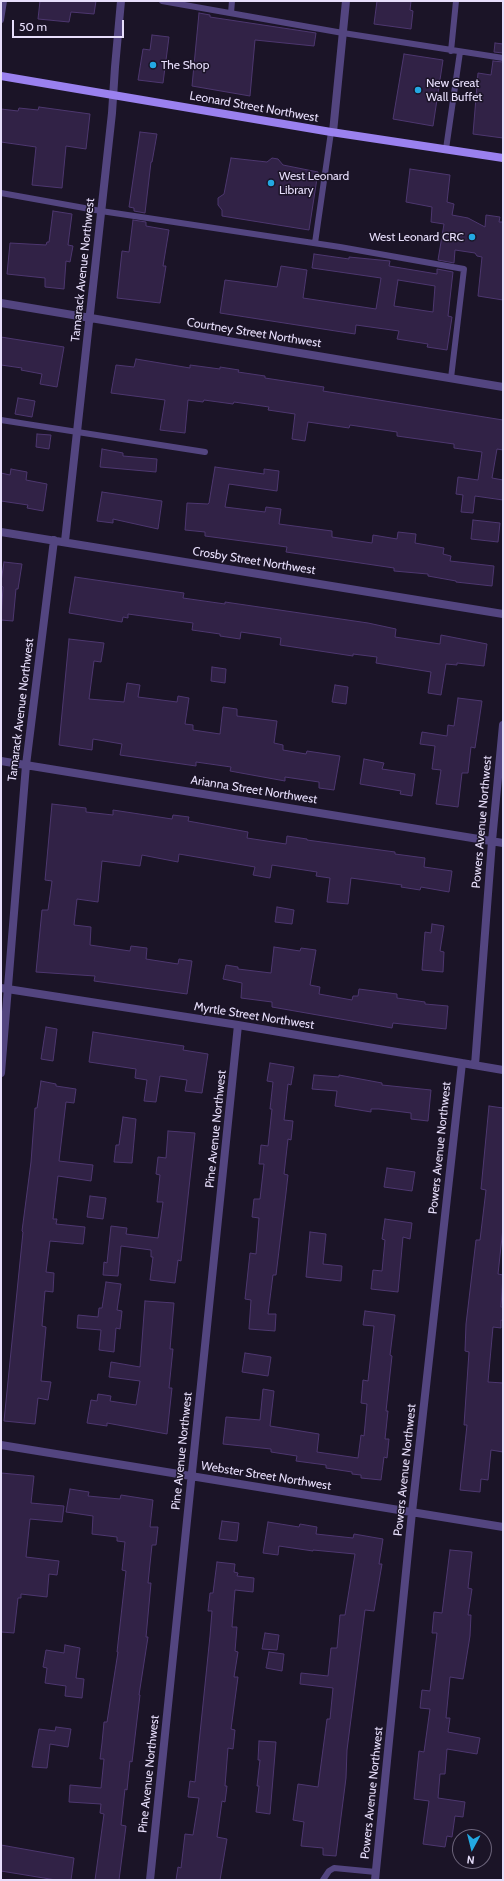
<!DOCTYPE html>
<style>
body{margin:0}
#map{position:relative;width:504px;height:1881px;overflow:hidden;background:#1b1427;font-family:Cabin,sans-serif}
canvas{display:block}
.frame{position:absolute;inset:0;border:2px solid #e7defb;pointer-events:none}
.north{position:absolute;left:452px;top:1829px;width:40px;height:40px;box-sizing:border-box;background:#1b1427;border:1px solid #6d657c;border-radius:50%;rotate:187deg;font-size:11px;font-weight:700;line-height:16px;text-align:center;color:#e7defb}
.north::after{content:'';display:block;margin:auto;width:14px;height:18px;background:#23a8e2;clip-path:polygon(50% 0,100% 100%,50% 72%,0 100%)}
.scale{position:absolute;left:12px;top:20px;width:112px;height:18px;box-sizing:border-box;border:2px solid #e7defb;border-top:0;padding-left:5px;font-size:12px;line-height:14px;white-space:nowrap;color:#e7defb;-webkit-text-stroke:3px #1b1427;paint-order:stroke}
</style>
<div id="map">
<canvas width="504" height="1881"></canvas>
<div class="frame"></div>
<div class="north">N</div>
<div class="scale">50 m</div>
</div>
<script>
const ctx = document.querySelector('canvas').getContext('2d');
ctx.lineJoin = 'round';
function fill(path, color) {
  ctx.fillStyle = color;
  ctx.fill(path, 'evenodd');
}
function toPath(rows) {
  const path = new Path2D();
  for (const r of rows) {
    path.moveTo(r[0], r[1]);
    for (let i = 2; i < r.length; i += 2) path.lineTo(r[i], r[i + 1]);
  }
  return path;
}
function strokePath(path, color, width, dash) {
  ctx.strokeStyle = color;
  ctx.lineWidth = width;
  ctx.lineCap = dash ? 'butt' : 'round';
  ctx.setLineDash(dash || []);
  ctx.stroke(path);
}
function drawText(font, color, halo, rows, align = 'center') {
  ctx.font = font + ' Cabin,sans-serif';
  ctx.lineWidth = 3;
  ctx.setLineDash([]);
  ctx.textBaseline = 'middle';
  ctx.strokeStyle = halo;
  ctx.fillStyle = color;
  for (const [text, x, y, turn = 0] of rows) {
    ctx.save();
    ctx.translate(x, y);
    ctx.rotate((+turn || 0) * Math.PI / 180);
    ctx.textAlign = isNaN(turn) ? turn : align;
    if (halo) ctx.strokeText(text, 0, 0);
    ctx.fillText(text, 0, 0);
    ctx.restore();
  }
}
const building = toPath([
 [40,1,96,1,94,14,71,12,69,22,38,19,40,1],
 [377,1,411,1,410,10,413,11,411,29,374,24,377,1],
 [199,13,210,15,210,17,316,33,314,46,255,40,250,96,192,86,199,13],
 [152,35,169,37,163,83,138,80,143,49,150,50,152,35],
 [495,43,503,44,503,53,494,52,495,43],
 [404,54,443,60,433,126,393,119,404,54],
 [493,61,503,62,503,138,473,134,478,73,491,75,493,61],
 [39,107,90,114,86,149,66,146,62,188,32,185,36,147,1,142,1,109,18,111,19,108,38,110,39,107],
 [140,132,157,134,152,162,151,162,145,213,134,211,134,208,129,207,140,132],
 [231,158,267,162,272,158,278,159,283,165,318,172,309,230,222,216,222,210,218,205,218,198,224,194,231,158],
 [410,169,450,175,447,202,454,204,452,215,468,218,485,227,486,215,500,217,499,222,503,222,503,300,478,296,482,257,477,256,475,253,455,250,454,263,438,260,444,224,431,222,432,207,406,202,410,169],
 [53,211,72,214,68,245,73,246,70,262,66,261,64,289,45,287,45,278,7,274,10,243,46,245,47,242,49,242,53,211],
 [133,220,146,222,146,226,169,230,163,266,166,266,160,303,117,298,122,251,129,252,133,220],
 [314,254,349,259,349,257,390,261,389,266,437,274,437,269,453,272,448,316,452,317,447,350,427,347,428,344,397,339,399,331,356,325,355,334,220,313,225,280,277,287,281,266,307,270,303,298,376,309,381,278,312,268,314,254],
 [398,280,435,286,433,312,394,306,398,280],
 [1,337,64,347,57,387,40,384,42,374,21,370,22,368,1,365,1,337],
 [136,359,190,368,190,365,220,369,220,367,239,370,238,372,265,376,265,378,324,387,323,391,503,420,503,450,497,449,492,478,503,480,503,500,475,496,473,513,461,512,463,495,456,494,458,477,478,480,482,452,454,448,454,444,397,436,397,432,350,425,349,428,308,422,305,441,292,439,295,414,268,410,269,407,234,402,233,404,204,400,203,402,188,400,185,433,160,430,165,400,111,393,116,365,134,367,136,359],
 [18,398,35,401,32,417,15,414,18,398],
 [37,434,51,435,49,449,36,447,37,434],
 [102,449,123,453,123,456,157,459,156,472,100,467,102,449],
 [215,467,264,474,264,469,279,471,277,491,229,484,225,507,265,512,266,507,281,509,279,524,332,531,332,537,372,543,373,535,397,539,398,532,416,534,415,543,444,548,443,554,451,556,450,561,494,566,492,586,456,582,456,581,428,576,428,574,394,571,394,568,286,552,287,547,205,536,205,532,185,530,187,503,208,504,209,503,215,467],
 [11,469,27,472,26,480,47,484,43,511,27,508,28,505,1,501,1,473,10,475,11,469],
 [102,492,162,501,158,529,113,519,113,523,97,521,102,492],
 [473,520,500,523,498,542,471,539,473,520],
 [4,562,22,564,18,589,16,589,13,621,1,620,3,587,1,586,1,582,4,562],
 [75,577,184,593,183,598,225,604,225,602,368,623,396,629,395,637,440,644,441,635,487,644,484,666,457,663,457,665,446,664,441,695,428,693,431,672,376,663,377,657,353,654,353,656,280,645,281,638,241,632,240,639,220,636,220,634,192,630,193,623,128,614,128,618,123,617,122,622,69,613,75,577],
 [69,639,104,643,101,662,94,661,89,699,124,702,127,683,140,685,138,697,177,702,178,696,189,698,185,724,193,725,193,730,220,734,223,707,237,709,237,716,277,721,274,743,283,745,283,750,306,754,307,751,340,756,334,790,319,788,319,782,285,777,285,781,230,771,231,767,196,762,196,766,120,755,122,744,93,739,92,750,59,745,69,639],
 [212,667,226,669,225,683,211,681,212,667],
 [335,685,348,687,346,704,332,702,335,685],
 [458,698,482,701,475,748,471,747,468,773,462,773,458,807,436,804,441,770,432,769,435,746,420,744,422,732,447,736,448,725,454,726,458,698],
 [364,759,384,763,382,769,415,774,412,796,400,794,401,791,360,784,364,759],
 [52,804,86,808,86,812,113,815,113,810,172,819,173,815,189,817,188,821,248,832,247,838,286,844,287,836,307,839,307,840,395,852,395,854,425,858,424,867,452,871,449,892,421,887,420,890,401,887,402,885,351,878,348,904,327,902,330,878,316,876,317,872,272,865,270,878,253,875,255,867,179,854,178,862,142,855,140,866,102,861,98,902,77,899,74,925,91,927,90,945,130,951,131,946,147,948,146,959,178,964,179,959,192,961,187,994,94,981,95,976,36,972,42,910,48,910,52,881,45,880,52,804],
 [277,907,294,910,292,924,275,922,277,907],
 [432,924,444,926,440,951,444,952,443,972,422,970,425,932,431,933,432,924],
 [274,947,300,951,301,948,316,950,310,985,320,987,319,994,352,1000,353,996,358,996,359,989,397,994,397,998,425,1002,425,1004,448,1006,446,1029,393,1023,392,1028,272,1007,272,1002,241,998,242,983,223,979,226,965,238,967,238,969,271,973,274,947],
 [46,1027,57,1029,53,1061,41,1059,46,1027],
 [93,1032,184,1046,183,1050,208,1054,202,1093,185,1091,187,1080,160,1076,156,1102,144,1101,147,1080,135,1078,136,1069,89,1062,93,1032],
 [270,1063,294,1067,291,1085,288,1084,284,1120,293,1121,291,1140,288,1139,284,1174,288,1175,286,1193,276,1275,273,1275,268,1314,276,1314,275,1331,249,1329,251,1300,245,1299,250,1253,256,1254,259,1218,252,1217,254,1199,260,1199,264,1164,259,1164,261,1145,268,1146,272,1109,270,1109,273,1082,267,1081,270,1063],
 [314,1075,339,1077,339,1075,382,1083,382,1085,431,1090,428,1121,411,1119,411,1113,379,1109,371,1109,371,1112,335,1106,337,1091,312,1089,314,1075],
 [41,1081,56,1084,56,1086,76,1089,74,1103,66,1102,59,1161,93,1165,91,1181,58,1176,53,1219,57,1219,56,1224,85,1227,83,1244,50,1241,46,1272,54,1273,53,1292,45,1291,42,1326,46,1327,41,1381,51,1382,48,1400,38,1398,35,1424,4,1421,23,1232,22,1231,31,1162,35,1108,37,1108,41,1081],
 [489,1106,503,1108,503,1228,498,1274,503,1275,501,1307,503,1307,503,1321,501,1320,501,1328,493,1327,488,1382,503,1383,503,1452,491,1450,488,1480,481,1479,480,1492,460,1490,467,1425,464,1425,469,1352,465,1351,466,1324,476,1240,480,1240,486,1190,481,1189,489,1106],
 [123,1117,136,1119,132,1163,114,1162,116,1145,119,1145,123,1117],
 [168,1131,195,1133,181,1261,178,1260,175,1283,150,1280,153,1257,151,1257,151,1250,121,1246,118,1276,103,1275,104,1262,107,1263,111,1226,127,1228,126,1234,158,1238,163,1202,157,1202,160,1175,156,1174,158,1157,166,1158,168,1131],
 [387,1168,415,1172,412,1191,384,1187,387,1168],
 [90,1196,106,1198,103,1219,87,1217,90,1196],
 [385,1219,412,1223,410,1239,403,1237,398,1292,371,1289,373,1270,382,1271,385,1240,382,1239,385,1219],
 [310,1232,326,1234,323,1264,342,1266,341,1281,306,1277,310,1232],
 [106,1282,121,1284,117,1310,122,1311,120,1329,116,1328,114,1352,99,1350,101,1330,77,1328,78,1315,98,1317,99,1308,102,1308,106,1282],
 [145,1301,174,1303,170,1349,173,1349,169,1388,172,1388,167,1434,107,1423,107,1426,87,1423,91,1400,97,1401,98,1394,111,1396,110,1401,136,1405,140,1381,109,1377,111,1362,140,1367,145,1301],
 [365,1311,395,1315,390,1355,392,1356,386,1411,388,1411,385,1439,389,1439,387,1458,384,1457,381,1480,361,1478,361,1475,352,1474,352,1472,326,1468,326,1465,296,1461,297,1456,271,1452,271,1449,223,1444,226,1417,260,1420,263,1389,274,1391,270,1426,319,1434,317,1452,358,1458,361,1435,364,1436,367,1404,361,1403,363,1380,368,1381,374,1326,363,1325,365,1311],
 [245,1353,271,1357,268,1376,242,1372,245,1353],
 [1,1473,34,1476,31,1503,64,1506,62,1522,30,1519,26,1557,59,1561,57,1575,49,1574,47,1597,21,1594,21,1598,18,1598,14,1633,1,1632,1,1473],
 [70,1489,89,1492,88,1496,120,1499,121,1495,153,1500,150,1527,158,1527,156,1545,152,1545,148,1583,151,1583,146,1637,148,1637,139,1695,140,1695,132,1762,130,1761,127,1790,125,1789,121,1825,126,1826,119,1880,95,1880,104,1814,100,1813,101,1804,69,1802,70,1785,101,1788,104,1759,100,1759,102,1743,104,1722,107,1722,118,1652,117,1652,126,1571,122,1570,125,1542,117,1541,117,1537,92,1534,93,1516,66,1512,70,1489],
 [222,1521,239,1523,237,1541,219,1539,222,1521],
 [268,1522,299,1527,300,1524,317,1527,316,1534,353,1538,354,1534,383,1539,379,1564,382,1564,374,1611,365,1610,347,1750,346,1778,336,1856,323,1855,323,1848,301,1846,304,1822,293,1820,298,1784,318,1787,327,1719,330,1719,333,1688,300,1684,301,1673,328,1676,331,1648,337,1648,340,1615,345,1615,355,1554,313,1550,313,1551,279,1546,278,1555,263,1553,268,1522],
 [450,1550,472,1552,468,1588,472,1589,468,1615,471,1615,470,1636,463,1679,450,1677,446,1718,450,1718,448,1732,480,1738,477,1754,447,1749,445,1774,440,1774,438,1798,465,1802,463,1817,455,1816,452,1837,447,1836,445,1847,423,1844,429,1801,414,1799,419,1751,424,1752,430,1709,420,1708,422,1690,430,1691,437,1633,432,1633,434,1612,442,1613,450,1550],
 [217,1562,235,1564,234,1572,238,1573,237,1576,254,1578,253,1592,235,1590,232,1627,237,1627,235,1651,238,1652,234,1677,238,1677,231,1729,235,1730,233,1749,228,1748,225,1786,227,1786,225,1802,222,1801,217,1837,227,1839,220,1880,176,1880,178,1867,181,1868,185,1834,193,1835,199,1798,188,1797,190,1781,195,1782,210,1636,212,1611,208,1611,210,1593,213,1593,217,1562],
 [265,1633,279,1635,277,1650,262,1649,265,1633],
 [65,1645,80,1648,76,1678,84,1679,82,1698,65,1696,66,1686,45,1683,47,1668,43,1667,46,1650,64,1653,65,1645],
 [269,1652,284,1654,282,1671,266,1668,269,1652],
 [56,1727,71,1729,68,1747,50,1744,47,1768,32,1767,39,1729,55,1731,56,1727],
 [259,1741,276,1742,270,1814,256,1812,259,1786,257,1786,260,1760,258,1760,259,1741],
 [1,1845,74,1858,71,1880,56,1880,1,1871,1,1845]
]);
fill(building, '#312246');
strokePath(building, '#4d376f', 1);
strokePath(toPath([
 [162,1,343,33,503,58],
 [231,13,232,1],
 [1,20,4,1],
 [451,51,456,1],
 [446,149,460,52],
 [1,193,101,211,340,247,464,269,451,378],
 [315,243,331,132],
 [1,420,205,452],
 [323,1880,329,1871,334,1868,376,1872]
]), '#534580', 6);
strokePath(toPath([
 [333,132,346,1],
 [1,303,503,387],
 [1,532,503,614],
 [65,541,112,113,115,67,121,1],
 [1,761,503,843],
 [1,988,238,1025,503,1070],
 [475,1065,492,841,503,725],
 [1,1073,26,765,54,540],
 [1,1445,503,1527],
 [150,1880,238,1025],
 [375,1880,412,1512,462,1063]
]), '#534580', 8);
strokePath(toPath([
 [1,76,331,132,503,158]
]), '#9a81ef', 8);
for (const [x, y, r, color] of [
 [153,65,4,"#23a8e2"],
 [418,90,4,"#23a8e2"],
 [271,183,4,"#23a8e2"],
 [472,237,4,"#23a8e2"]
]) {
  const dot = new Path2D();
  dot.arc(x, y, r, 0, 2 * Math.PI);
  ctx.fillStyle = color;
  ctx.fill(dot);
  strokePath(dot, '#1b1427', 1.5);
}
drawText('12px', '#e7defb', '#1b1427', [
 ["The Shop",161,65],
 ["New Great",426,83],
 ["Wall Buffet",426,97],
 ["West Leonard",279,176],
 ["Library",279,190],
 ["West Leonard CRC",464,237,"right"]
], 'left');
drawText('12px', '#e7defb', '#1b1427', [
 ["Leonard Street Northwest",254,107,10],
 ["Tamarack Avenue Northwest",83,270,-84],
 ["Courtney Street Northwest",254,333,9],
 ["Crosby Street Northwest",254,561,9],
 ["Tamarack Avenue Northwest",21,710,-83],
 ["Arianna Street Northwest",254,790,9],
 ["Powers Avenue Northwest",482,822,-85],
 ["Myrtle Street Northwest",254,1016,9],
 ["Pine Avenue Northwest",216,1129,-84],
 ["Powers Avenue Northwest",440,1148,-84],
 ["Pine Avenue Northwest",182,1451,-84],
 ["Powers Avenue Northwest",405,1470,-84],
 ["Webster Street Northwest",266,1476,9],
 ["Pine Avenue Northwest",149,1774,-84],
 ["Powers Avenue Northwest",372,1793,-84]
]);
</script>
